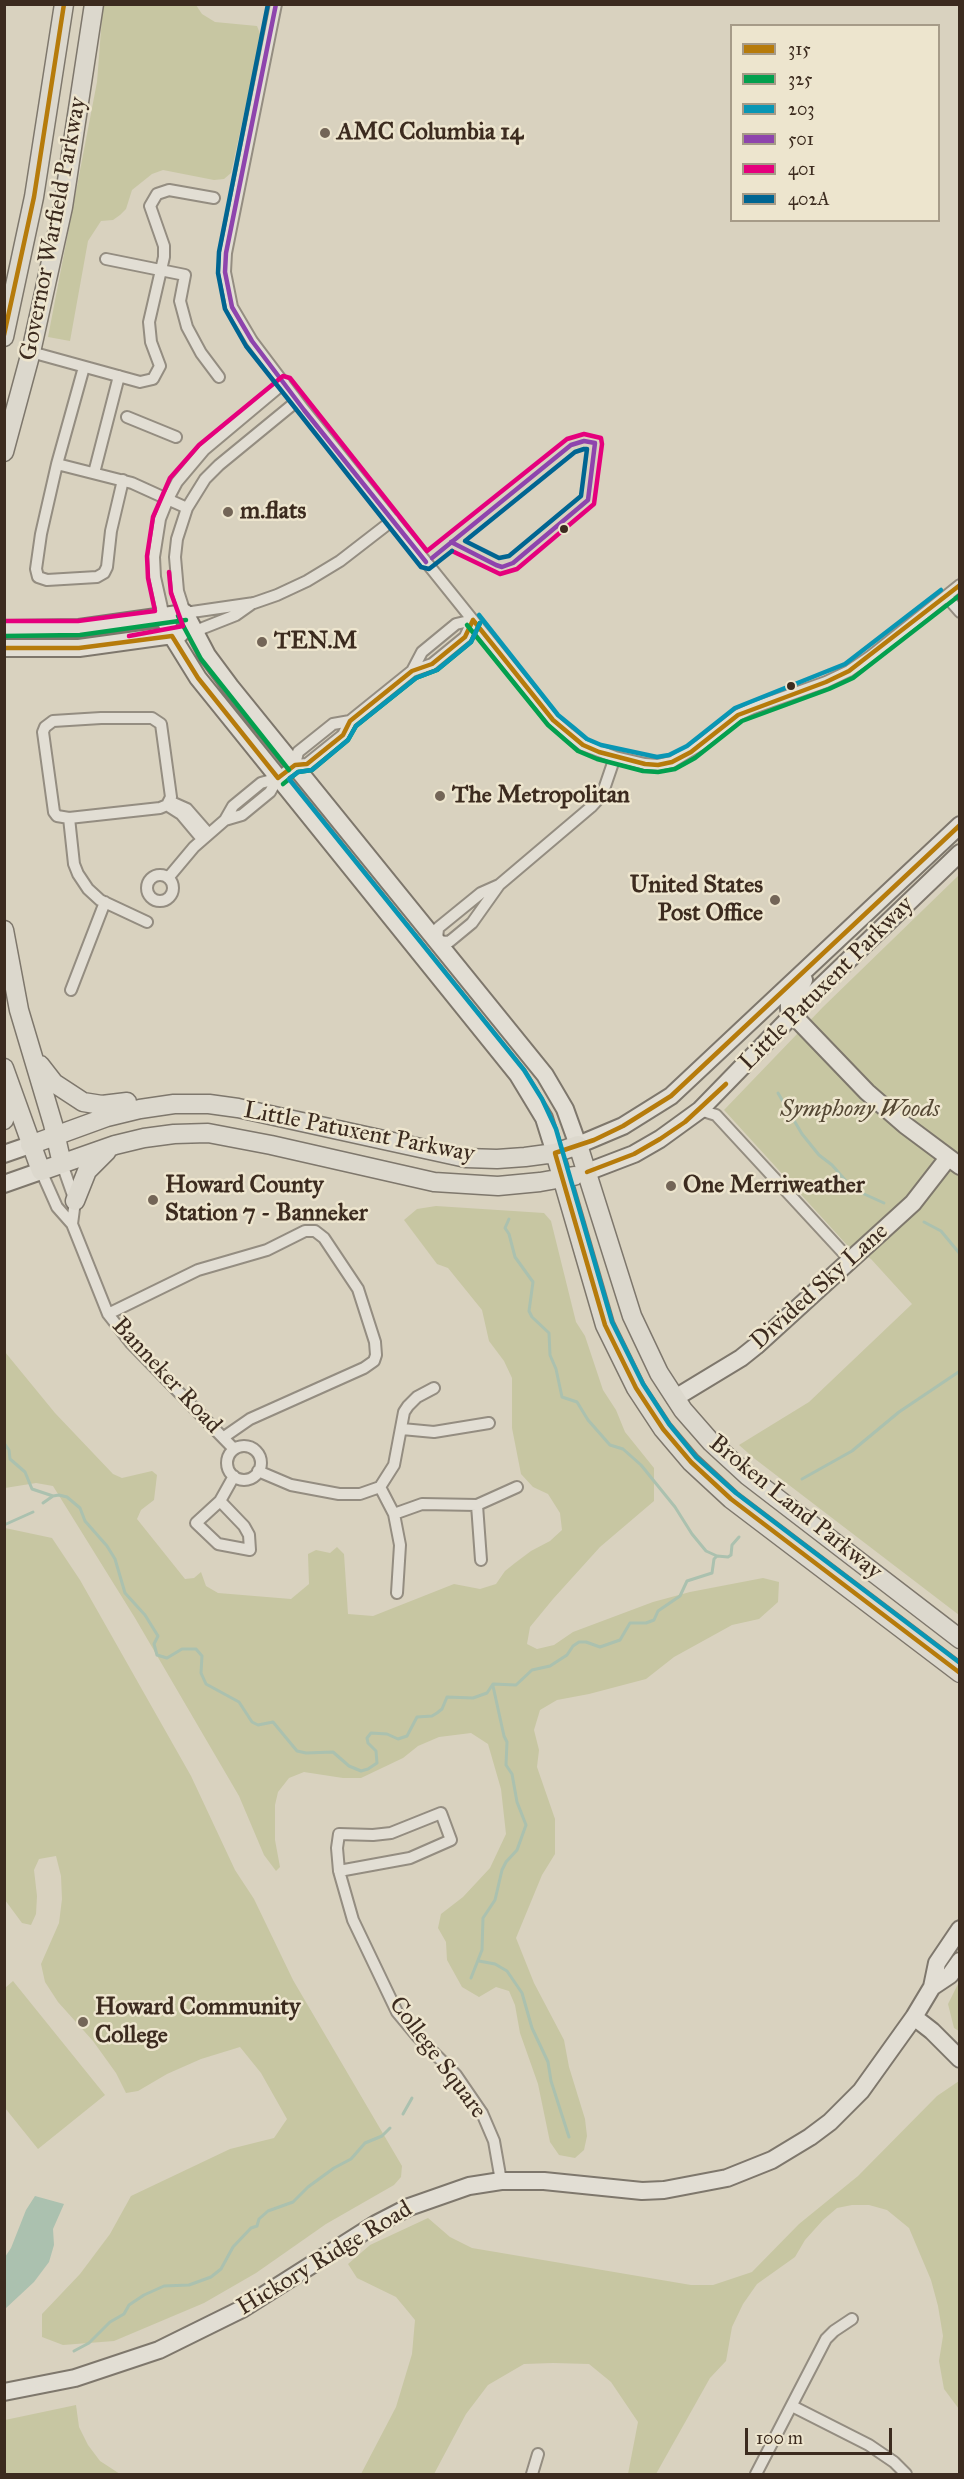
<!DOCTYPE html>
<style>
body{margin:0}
#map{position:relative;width:964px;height:2479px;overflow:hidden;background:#d9d2bf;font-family:"IM FELL Great Primer",serif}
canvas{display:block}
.frame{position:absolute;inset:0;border:6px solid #3c2b1f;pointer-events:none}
.legend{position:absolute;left:730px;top:24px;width:210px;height:198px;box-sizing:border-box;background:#ede5ce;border:2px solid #a69b88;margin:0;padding:8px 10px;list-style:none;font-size:18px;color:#3c2b1f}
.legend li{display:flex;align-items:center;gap:12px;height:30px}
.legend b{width:30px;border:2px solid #a69b88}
.scale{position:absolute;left:745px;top:2428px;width:147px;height:27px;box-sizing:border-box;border:3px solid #3c2b1f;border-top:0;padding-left:8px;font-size:18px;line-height:21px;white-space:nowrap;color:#3c2b1f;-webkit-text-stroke:4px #ede5ce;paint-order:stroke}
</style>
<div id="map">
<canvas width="964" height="2479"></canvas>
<div class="frame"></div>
<ul class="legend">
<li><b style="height:8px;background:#b67b0b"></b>315</li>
<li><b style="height:8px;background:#03a04e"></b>325</li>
<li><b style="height:8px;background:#0996b4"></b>203</li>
<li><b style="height:8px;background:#8e44ad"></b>501</li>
<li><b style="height:8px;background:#e5007d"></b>401</li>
<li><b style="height:8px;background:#006592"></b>402A</li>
</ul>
<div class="scale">100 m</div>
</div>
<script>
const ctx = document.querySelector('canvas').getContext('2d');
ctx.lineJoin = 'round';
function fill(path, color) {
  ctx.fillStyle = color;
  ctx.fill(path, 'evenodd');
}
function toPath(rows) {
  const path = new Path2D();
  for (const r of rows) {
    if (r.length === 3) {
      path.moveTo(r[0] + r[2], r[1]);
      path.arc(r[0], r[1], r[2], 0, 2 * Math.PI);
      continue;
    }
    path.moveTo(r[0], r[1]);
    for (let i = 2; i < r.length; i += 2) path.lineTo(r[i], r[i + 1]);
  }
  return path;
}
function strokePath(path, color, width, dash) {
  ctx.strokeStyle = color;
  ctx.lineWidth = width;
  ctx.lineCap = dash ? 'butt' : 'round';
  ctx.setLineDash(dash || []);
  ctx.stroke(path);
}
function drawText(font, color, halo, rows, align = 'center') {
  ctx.font = font + ' "IM FELL Great Primer",serif';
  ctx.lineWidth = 5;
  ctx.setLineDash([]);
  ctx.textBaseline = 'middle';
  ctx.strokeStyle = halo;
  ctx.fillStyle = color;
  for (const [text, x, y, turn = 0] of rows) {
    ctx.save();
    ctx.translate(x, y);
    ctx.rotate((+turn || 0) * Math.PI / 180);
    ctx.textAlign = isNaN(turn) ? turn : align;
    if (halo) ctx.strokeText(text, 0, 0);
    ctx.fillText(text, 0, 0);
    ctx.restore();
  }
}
fill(toPath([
 [103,5,196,5,202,14,215,22,257,26,261,36,231,173,224,179,214,180,163,170,152,174,132,190,126,209,120,215,113,220,101,221,88,241,70,341,48,337,97,82],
 [959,875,959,1615,755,1459,739,1445,809,1402,912,1304,871,1259,847,1245,724,1110,823,1007],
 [436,1206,544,1213,551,1221,576,1322,585,1336,603,1390,616,1410,625,1432,654,1468,654,1501,600,1547,553,1599,530,1627,527,1644,537,1649,554,1645,573,1632,653,1602,690,1592,763,1578,779,1582,778,1602,759,1619,732,1625,674,1657,646,1679,589,1694,557,1700,540,1710,534,1730,539,1750,537,1767,555,1819,555,1854,542,1875,516,1938,534,1983,564,2040,569,2067,585,2119,587,2136,584,2150,575,2158,559,2155,550,2142,538,2084,520,2033,515,2005,509,1991,496,1987,479,1997,462,1987,447,1960,446,1942,438,1928,441,1914,463,1897,490,1868,506,1834,501,1789,488,1744,471,1733,439,1737,418,1746,403,1758,361,1778,343,1778,304,1772,289,1778,278,1792,275,1805,275,1840,280,1867,276,1871,264,1855,239,1796,135,1618,53,1486,36,1483,5,1488,5,1352,55,1413,113,1474,122,1478,152,1471,157,1475,154,1500,141,1510,137,1519,185,1579,194,1578,201,1572,206,1586,218,1593,291,1599,309,1584,308,1554,316,1550,330,1553,337,1547,344,1554,348,1614,373,1616,454,1584,480,1589,496,1584,505,1571,515,1563,531,1551,550,1541,562,1530,560,1513,548,1494,533,1487,521,1474,512,1428,512,1378,504,1361,489,1341,482,1310,448,1268,437,1264,404,1220,417,1209],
 [5,1528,52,1538,80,1580,191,1776,235,1870,254,1899,293,1980,402,2166,401,2177,394,2185,326,2224,256,2273,204,2303,114,2341,63,2345,42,2337,42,2314,80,2274,110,2234,131,2196,230,2149,274,2138,287,2119,261,2073,240,2047,201,2059,167,2074,138,2091,126,2093,116,2073,93,2041,58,2002,45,1982,41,1964,59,1923,62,1899,61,1876,56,1856,39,1859,34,1870,37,1896,36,1914,31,1925,22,1923,5,1900],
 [13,1981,105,2095,38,2149,5,2108,5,1988],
 [959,1982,960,2031,959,2031,954,2028,948,2004],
 [959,2081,959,2409,944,2389,939,2361,943,2336,938,2306,931,2280,909,2228,887,2210,869,2205,852,2205,837,2208,823,2220,805,2240,795,2257,757,2284,743,2304,732,2327,726,2361,710,2378,656,2474,628,2474,638,2422,611,2382,589,2364,553,2363,524,2364,488,2385,466,2414,434,2474,361,2474,396,2407,412,2354,415,2320,396,2297,357,2278,348,2264,370,2245,428,2218,450,2237,472,2248,691,2285,713,2285,752,2272,799,2224,858,2176,937,2096],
 [76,2405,79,2427,88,2445,100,2461,120,2474,5,2474,5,2420]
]), '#c7c6a2');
fill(toPath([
 [35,2196,64,2204,53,2229,54,2245,49,2262,34,2282,5,2309,5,2257,11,2248,26,2210]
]), '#abc1af');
strokePath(toPath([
 [778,1093,802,1134,819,1155,832,1165,853,1189,884,1203],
 [509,1219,505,1228,509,1234,515,1257,533,1282,529,1311,532,1317,549,1333,550,1355,556,1369,562,1397,577,1402,588,1420,610,1445,623,1449,641,1465,675,1507,692,1534,706,1551,717,1556],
 [924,1222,941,1231,960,1254],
 [4,1443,9,1450,10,1459,25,1472,32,1489,53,1496],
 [802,1479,852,1451,899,1412,960,1371],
 [43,1503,53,1496,59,1495,67,1497,80,1508,85,1521,107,1546,115,1559,125,1593,145,1615,158,1636,154,1644,157,1655,167,1658,182,1649,196,1649,202,1656,201,1673,206,1684,239,1702,252,1722,258,1725,273,1722,297,1751,306,1753,333,1752,349,1766,361,1771,368,1769,377,1763,376,1751,368,1743,367,1738,371,1733,387,1734,398,1739,407,1736,417,1717,432,1716,437,1713,442,1709,447,1697,473,1698,487,1693,493,1684,516,1685,532,1670,550,1666,567,1655,573,1646,579,1642,586,1642,600,1647,620,1640,630,1623,646,1623,654,1620,658,1611,680,1596,687,1581,712,1573,714,1559,717,1556,728,1557,731,1555,732,1545,739,1537],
 [4,1525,33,1512],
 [479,1961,495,1964,507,1971,522,1993,532,2028,548,2062,551,2081,569,2137],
 [471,1978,482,1950,483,1918,495,1900,502,1870,506,1862,517,1850,526,1825,517,1802,512,1774,506,1765,507,1742,504,1736,493,1686],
 [403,2114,412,2098],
 [74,2351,89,2343,110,2322,124,2314,129,2305,144,2295,164,2286,189,2285,211,2277,221,2269,233,2247,251,2228,257,2226,259,2219,268,2211,293,2202,308,2187,334,2168,351,2159,365,2143,382,2136,390,2128]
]), '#abc1af', 3);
const street = toPath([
 [276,4,226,253,225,272,232,307,252,341,304,410,553,720,569,734,583,745,615,757,645,764,658,765,672,762,700,745,738,715,753,708,826,682,849,671,871,656,960,585],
 [106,259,185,275,180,301,187,327,201,353,219,377],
 [31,352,140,382,153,379,160,366,151,342,149,322,164,257,164,246,150,206,157,194,169,190,214,198],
 [84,367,57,464,41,534,36,569,38,577,47,580,97,577,104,573,107,567,111,531,123,480],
 [297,401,219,465,205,479,187,508,177,539,175,557,178,591,185,613,254,603,277,595,307,581,340,561,393,520],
 [127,417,176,437],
 [57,464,132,483,187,508],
 [94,473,119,376],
 [946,596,960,612],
 [164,617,155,577,154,557,160,519,168,499,177,482,204,450,284,383],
 [193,632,236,615,253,603],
 [412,671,422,652,456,624,473,620],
 [101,718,152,718,161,724,171,797,167,805,160,808,69,818,57,816,54,812,43,732,45,727,53,721,101,718],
 [295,765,298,752,333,724,350,721],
 [169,801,187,809,208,833],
 [170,807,181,814,202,839],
 [69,818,74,864,78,874,88,889,100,900,147,922],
 [225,820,242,815,270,792,278,778],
 [160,888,13],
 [168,878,194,847,225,820,233,806,261,783,278,778,295,765,307,764,343,735,350,721,412,671,432,664,465,637,473,620],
 [499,885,472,923,449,942,437,941,438,928,481,893,499,885,591,807,602,795,615,757],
 [71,990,105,902],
 [700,1110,716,1115,849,1259],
 [62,1164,75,1201,72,1224],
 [41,1171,57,1207,72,1224,108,1314,130,1342,234,1449],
 [108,1314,198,1270,267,1250,305,1231,315,1231,324,1238,358,1289,375,1342,376,1355,374,1361,364,1368,250,1419,224,1437],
 [434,1388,417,1397,408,1406,404,1412,394,1465,380,1487,394,1514,422,1504,477,1505,517,1487],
 [402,1429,434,1432,489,1423],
 [244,1463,17],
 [258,1471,291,1485,339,1494,360,1494,380,1487],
 [220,1501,244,1526,249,1535,250,1550,218,1544,196,1523,220,1501,234,1476],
 [477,1505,481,1560],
 [394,1514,400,1545,397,1593],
 [339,1871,337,1848,339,1834,373,1835,391,1833,441,1813,451,1840,410,1858,339,1871,353,1920,397,2012,417,2036,456,2075,482,2113,494,2141,501,2181],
 [792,2406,869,2445,894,2462,906,2474],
 [532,2474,538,2454],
 [756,2474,826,2339,834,2331,852,2319]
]);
const secondary = toPath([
 [164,617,172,636,198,678,518,1075,544,1118,555,1153],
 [4,629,79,628,185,613,207,655,230,686,545,1075,565,1109,578,1145,623,1126,671,1096,960,825],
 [4,648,79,648,180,634],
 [804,980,789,1001,789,1009,793,1015,867,1092,905,1125,960,1166],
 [4,1154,30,1145],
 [587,1172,634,1154,660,1139,700,1110,812,995,960,853],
 [4,1184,41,1171],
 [675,1398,741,1358,756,1346,913,1203,948,1158],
 [932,1987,950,1975,960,1961],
 [914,2017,932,2031,960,2059],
 [4,2392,75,2378,159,2350,242,2309,376,2224,409,2207,469,2186,501,2181,544,2181,642,2191,664,2190,727,2178,772,2160,810,2137,830,2122,861,2091,914,2017,932,1987,937,1963,960,1929]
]);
const primary = toPath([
 [4,337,34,197,64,4],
 [4,452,31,352,63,207,94,4],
 [4,930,19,1010,53,1124,62,1164],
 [40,1065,54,1083,83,1102,102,1105,127,1102],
 [4,1068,41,1171,115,1145,144,1138,174,1134,208,1133,271,1145,434,1182,498,1186,540,1182,574,1176],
 [4,1089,7,1109,4,1120],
 [30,1145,107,1117,140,1109,174,1104,209,1104,238,1108,466,1158,497,1159,525,1157,555,1153,578,1145,632,1316,659,1373,683,1410,711,1442,748,1476,960,1639],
 [555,1153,605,1325,636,1388,663,1429,691,1462,731,1499,960,1673],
 [75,1201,87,1171,107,1151]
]);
strokePath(street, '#948d81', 14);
strokePath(secondary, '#7e776c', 20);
strokePath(primary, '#7e776c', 21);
strokePath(street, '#e2ded4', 10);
strokePath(secondary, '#e2ded4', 16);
strokePath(primary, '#dcd8cd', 18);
strokePath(toPath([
 [4,335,34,197,64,4],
 [473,620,553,720,583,745,599,752,645,764,658,765,672,762,691,752,738,715,826,682,849,671,960,585],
 [4,648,79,648,172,636,198,678,278,778,295,765,307,764,343,735,350,721,412,671,432,664,465,637,473,620],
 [555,1153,605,1325,636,1388,663,1429,691,1462,731,1499,960,1673],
 [555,1153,594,1140,623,1126,671,1096,960,825],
 [587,1172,634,1154,660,1139,685,1122,726,1084]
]), '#b67b0b', 4.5);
strokePath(toPath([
 [178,616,201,659,289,770],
 [467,625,548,725,578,751,597,759,643,771,658,772,675,769,695,758,742,721,829,689,853,678,960,595],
 [4,636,80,635,186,620],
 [283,784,298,772,312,770,348,740,356,726,416,678,437,670,471,642,480,623]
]), '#03a04e', 4.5);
strokePath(toPath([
 [479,615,558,715,574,728,587,739,601,745,657,757,669,755,687,746,735,708,845,664,941,590],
 [480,623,471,642,437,670,416,678,356,726,348,740,312,770,298,772,289,779,524,1070,542,1099,556,1129,612,1322,643,1384,669,1424,696,1457,736,1493,960,1663]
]), '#0996b4', 4.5);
strokePath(toPath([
 [276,4,226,253,225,272,232,307,252,341,304,410,426,562],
 [451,542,496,565,502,567,513,563,588,500,595,443],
 [432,558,571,445,584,441,595,443]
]), '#8e44ad', 4.5);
strokePath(toPath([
 [4,621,78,621,155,611,148,578,147,556,153,517,170,478,199,445,283,376,290,378,427,551,567,439,584,434,601,438,602,444,594,504,517,569,500,574,452,551],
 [129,636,183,626,171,593,169,572]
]), '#e5007d', 4.5);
strokePath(toPath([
 [268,4,219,252,218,273,225,309,246,346,421,567,429,569,452,551],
 [584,449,587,449,581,496,509,556,499,558,465,541,575,452,584,449]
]), '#006592', 4.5);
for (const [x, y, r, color] of [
 [325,133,6,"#736557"],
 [228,512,6,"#736557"],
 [564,529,5,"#3c2b1f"],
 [262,642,6,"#736557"],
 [791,686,5,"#3c2b1f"],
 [440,796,6,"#736557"],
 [775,900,6,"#736557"],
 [671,1186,6,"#736557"],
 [153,1200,6,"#736557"],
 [83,2022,6,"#736557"]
]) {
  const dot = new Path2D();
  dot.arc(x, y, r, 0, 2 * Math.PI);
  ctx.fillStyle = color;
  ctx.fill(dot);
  strokePath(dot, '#ede5ce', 2);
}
drawText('bold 24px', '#3c2b1f', '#ede5ce', [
 ["AMC Columbia 14",337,133],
 ["m.flats",240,512],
 ["TEN.M",274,642],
 ["The Metropolitan",452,796],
 ["United States",763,886,"right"],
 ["Post Office",763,914,"right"],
 ["Howard County",165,1186],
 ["Station 7 - Banneker",165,1214],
 ["One Merriweather",683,1186],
 ["Howard Community",95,2008],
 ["College",95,2036]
], 'left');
drawText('24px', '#3c2b1f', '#ede5ce', [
 ["Governor Warfield Parkway",54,229,-79],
 ["Little Patuxent Parkway",827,984,-45],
 ["Little Patuxent Parkway",359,1133,11],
 ["Divided Sky Lane",820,1287,-42],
 ["Banneker Road",166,1376,47],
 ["Broken Land Parkway",795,1508,39],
 ["College Square",437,2058,53],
 ["Hickory Ridge Road",325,2259,-31]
]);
drawText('italic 24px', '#554834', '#ede5ce', [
 ["Symphony Woods",860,1110]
]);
</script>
